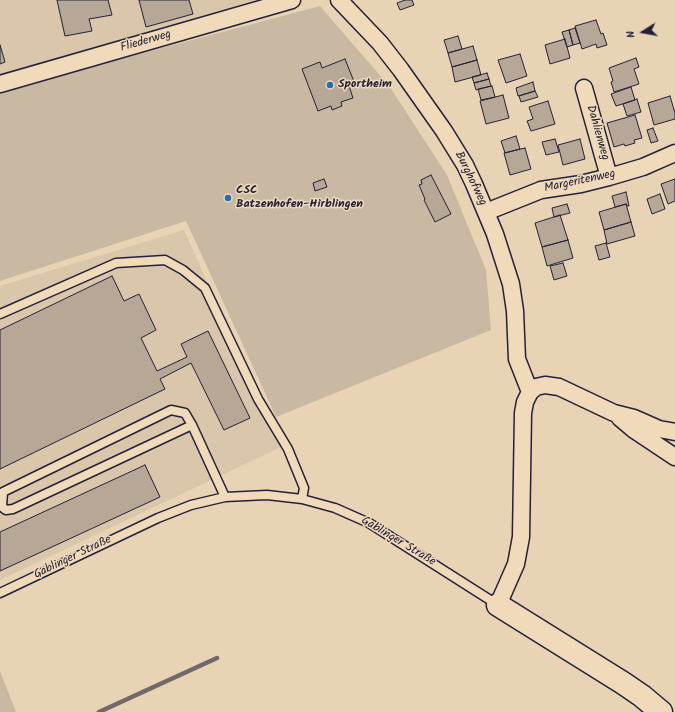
<!DOCTYPE html>
<meta charset="utf-8">
<style>
body{margin:0}
#map{position:relative;width:675px;height:712px;overflow:hidden;background:#e8d3b4;font-family:Kalam,sans-serif}
canvas{display:block}
.north{position:absolute;left:623px;top:12px;width:40px;height:40px;-webkit-text-stroke:3px #f0dab9;paint-order:stroke;rotate:259deg;font-size:11px;font-weight:700;line-height:16px;text-align:center;color:#22223b}
.north::after{content:'';display:block;margin:auto;width:14px;height:18px;background:#22223b;clip-path:polygon(50% 0,100% 100%,50% 72%,0 100%)}
</style>
<div id="map">
<canvas width="675" height="712"></canvas>
<div class="north">N</div>
</div>
<script>
const ctx = document.querySelector('canvas').getContext('2d');
ctx.lineJoin = 'round';
function fill(path, color) {
  ctx.fillStyle = color;
  ctx.fill(path, 'evenodd');
}
function toPath(rows) {
  const path = new Path2D();
  for (const r of rows) {
    path.moveTo(r[0], r[1]);
    for (let i = 2; i < r.length; i += 2) path.lineTo(r[i], r[i + 1]);
  }
  return path;
}
function strokePath(path, color, width, dash) {
  ctx.strokeStyle = color;
  ctx.lineWidth = width;
  ctx.lineCap = dash ? 'butt' : 'round';
  ctx.setLineDash(dash || []);
  ctx.stroke(path);
}
function drawText(font, color, halo, rows, align = 'center') {
  ctx.font = font + ' Kalam,sans-serif';
  ctx.lineWidth = 3;
  ctx.setLineDash([]);
  ctx.textBaseline = 'middle';
  ctx.strokeStyle = halo;
  ctx.fillStyle = color;
  for (const [text, x, y, turn = 0] of rows) {
    ctx.save();
    ctx.translate(x, y);
    ctx.rotate((+turn || 0) * Math.PI / 180);
    ctx.textAlign = isNaN(turn) ? turn : align;
    if (halo) ctx.strokeText(text, 0, 0);
    ctx.fillText(text, 0, 0);
    ctx.restore();
  }
}
fill(toPath([
 [0,0,274,0,0,76],
 [184,230,281,447,0,580,0,286]
]), '#d9c6ab');
fill(toPath([
 [320,6,390,87,447,175,486,270,491,330,276,417,186,221,0,281,0,91],
 [0,671,16,712,0,712]
]), '#cab9a2');
strokePath(toPath([
 [99,712,217,658]
]), '#70686b', 4.5);
const building = toPath([
 [57,0,108,0,112,15,89,19,92,31,65,36,57,0],
 [139,0,189,0,193,14,146,27,139,0],
 [405,0,412,0,414,5,400,10,397,3,405,0],
 [596,20,601,34,603,33,607,45,597,48,596,44,582,49,575,26,596,20],
 [575,28,580,43,573,45,569,30,575,28],
 [569,30,573,45,567,47,562,32,569,30],
 [458,36,462,49,448,53,444,40,458,36],
 [565,39,570,58,550,64,545,45,565,39],
 [0,45,5,62,0,64,0,45],
 [473,46,477,60,452,67,448,53,473,46],
 [520,54,527,76,506,83,498,60,520,54],
 [636,58,639,67,634,69,639,84,614,92,611,82,613,81,609,68,636,58],
 [345,59,355,84,349,86,353,98,341,102,342,106,332,110,331,106,318,111,302,69,320,62,322,68,345,59],
 [477,60,481,75,455,82,452,67,477,60],
 [487,73,489,79,474,83,472,77,487,73],
 [489,79,491,86,476,90,474,83,489,79],
 [533,82,535,91,518,96,516,88,533,82],
 [492,86,495,97,481,100,478,89,492,86],
 [631,87,635,100,616,106,611,94,631,87],
 [535,91,538,97,521,102,519,96,535,91],
 [503,95,509,118,486,124,480,101,503,95],
 [670,96,675,113,675,119,654,125,648,103,670,96],
 [637,99,641,112,627,116,623,104,637,99],
 [548,101,555,124,531,131,527,121,533,119,529,107,548,101],
 [635,115,642,138,634,140,635,143,625,146,624,144,614,147,607,123,635,115],
 [653,128,658,141,651,143,647,130,653,128],
 [516,136,520,149,505,153,501,141,516,136],
 [555,139,559,152,546,155,542,142,555,139],
 [580,139,585,159,563,165,558,145,580,139],
 [525,148,531,169,510,175,504,153,525,148],
 [431,175,451,214,435,222,424,200,425,199,419,185,422,184,421,180,431,175],
 [324,179,327,187,315,191,313,183,324,179],
 [675,179,675,201,668,204,661,184,675,179],
 [626,192,629,206,627,206,626,204,615,207,612,196,626,192],
 [660,194,665,209,652,214,647,199,660,194],
 [567,204,570,213,554,217,552,208,567,204],
 [626,204,631,222,604,230,599,212,626,204],
 [560,215,568,240,542,247,535,223,560,215],
 [631,222,635,236,607,244,604,230,631,222],
 [568,240,573,258,547,266,542,247,568,240],
 [606,243,610,257,599,260,595,246,606,243],
 [563,263,567,276,554,280,550,266,563,263],
 [112,276,124,301,139,294,156,330,141,338,157,371,187,357,181,344,208,331,250,418,224,430,191,363,160,379,165,389,0,469,0,330,112,276],
 [145,465,160,497,0,571,0,532,145,465]
]);
fill(building, '#b7a796');
strokePath(building, '#22223b', 1);
const lane = toPath([
 [0,314,116,263,165,260,183,270,205,288,258,399,288,449,304,488,302,499],
 [192,425,13,509,6,510,2,507,3,492,171,410,185,413,192,425,225,497],
 [0,593,158,518,191,505,225,497,267,495,302,499,335,508,369,523,498,605]
]);
const street = toPath([
 [339,0,380,43,401,70,444,131,465,165,474,184,495,234,511,284,515,311,517,359,530,392],
 [0,84,292,0],
 [584,88,609,177],
 [486,212,541,190,581,184,609,177,643,167,675,153],
 [620,418,633,429,675,457],
 [498,605,516,564,521,537,523,413,525,402,530,392,536,387,545,385,559,387,614,413,634,418,659,429,675,432]
]);
const secondary = toPath([
 [498,605,623,683,642,696,661,712]
]);
strokePath(lane, '#22223b', 11);
strokePath(street, '#22223b', 19);
strokePath(secondary, '#22223b', 25);
strokePath(lane, '#f0dab9', 8);
strokePath(street, '#f0dab9', 16);
strokePath(secondary, '#f0dab9', 22);
for (const [x, y, r, color] of [
 [330,85,4,"#1f6fb2"],
 [228,198,4,"#1f6fb2"]
]) {
  const dot = new Path2D();
  dot.arc(x, y, r, 0, 2 * Math.PI);
  ctx.fillStyle = color;
  ctx.fill(dot);
  strokePath(dot, '#f0dab9', 1.5);
}
drawText('12px', '#22223b', '#f0dab9', [
 ["Fliederweg",146,42,-16],
 ["Dahlienweg",597,133,74],
 ["Burghofweg",470,179,64],
 ["Margeritenweg",580,182,-12],
 ["Gablinger Straße",398,542,31],
 ["Gablinger Straße",73,558,-26]
]);
drawText('bold 12px', '#22223b', '#f0dab9', [
 ["Sportheim",338,85],
 ["CSC",236,191],
 ["Batzenhofen-Hirblingen",236,205]
], 'left');
</script>
